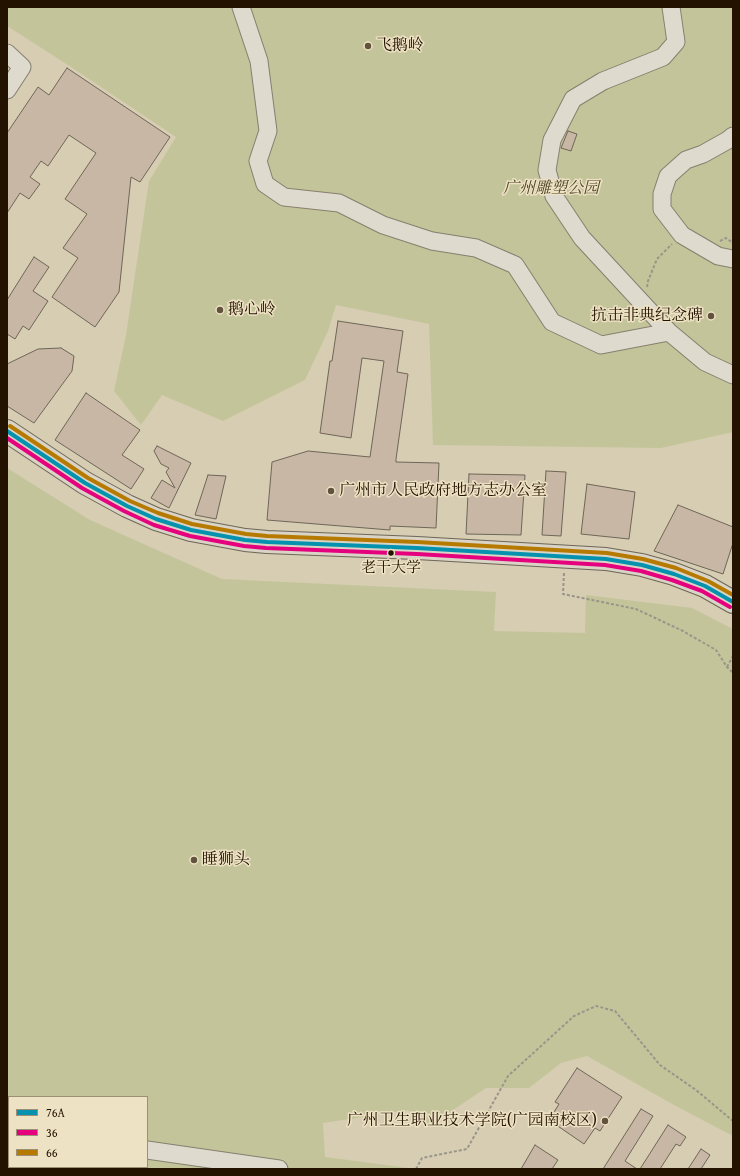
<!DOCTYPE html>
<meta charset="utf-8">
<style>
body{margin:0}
#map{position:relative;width:740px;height:1176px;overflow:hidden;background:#d6cdb3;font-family:"Gentium Book Plus",serif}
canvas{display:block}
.frame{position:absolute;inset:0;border:8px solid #231200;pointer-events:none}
.legend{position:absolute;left:8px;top:1096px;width:140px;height:72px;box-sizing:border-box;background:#eee2c4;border:1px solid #9d8f76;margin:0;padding:5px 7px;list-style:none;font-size:12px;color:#231200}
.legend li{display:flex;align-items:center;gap:8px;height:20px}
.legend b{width:20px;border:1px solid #9d8f76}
</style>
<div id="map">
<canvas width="740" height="1176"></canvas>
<div class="frame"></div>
<ul class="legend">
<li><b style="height:5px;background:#0592af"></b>76A</li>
<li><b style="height:5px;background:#e5007d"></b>36</li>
<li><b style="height:5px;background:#b77a00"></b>66</li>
</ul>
</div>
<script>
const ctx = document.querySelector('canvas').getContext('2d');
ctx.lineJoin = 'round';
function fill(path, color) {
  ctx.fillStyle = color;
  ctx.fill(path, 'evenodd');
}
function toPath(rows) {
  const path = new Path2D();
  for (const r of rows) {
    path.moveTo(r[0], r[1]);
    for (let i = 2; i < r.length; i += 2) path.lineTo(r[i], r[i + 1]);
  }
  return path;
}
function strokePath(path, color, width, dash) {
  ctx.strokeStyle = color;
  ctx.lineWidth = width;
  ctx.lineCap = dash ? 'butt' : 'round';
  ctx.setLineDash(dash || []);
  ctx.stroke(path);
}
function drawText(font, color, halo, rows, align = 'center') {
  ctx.font = font + ' "Gentium Book Plus","Noto Serif SC",serif';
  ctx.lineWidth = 3;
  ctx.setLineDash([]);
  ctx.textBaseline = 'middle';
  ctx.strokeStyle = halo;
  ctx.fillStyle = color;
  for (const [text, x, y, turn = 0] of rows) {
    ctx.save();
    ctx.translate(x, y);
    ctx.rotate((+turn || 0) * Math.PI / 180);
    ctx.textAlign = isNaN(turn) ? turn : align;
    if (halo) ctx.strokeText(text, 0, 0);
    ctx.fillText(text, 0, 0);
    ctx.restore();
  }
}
fill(toPath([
 [7,7,733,7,733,432,661,448,433,445,429,324,336,305,328,331,305,380,223,421,162,395,141,425,114,391,126,335,149,181,176,137,65,63,7,26],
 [7,468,90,520,222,579,496,592,494,631,585,633,586,595,692,608,733,629,733,1136,674,1105,587,1056,561,1063,529,1088,486,1088,429,1126,408,1110,323,1123,325,1157,416,1169,7,1169],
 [9,1097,147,1097,147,1167,9,1167]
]), '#c4c49a');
const building = toPath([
 [67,68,170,137,140,182,131,177,119,292,95,327,52,297,78,258,63,248,87,214,65,199,96,153,69,135,48,166,41,161,30,177,40,184,29,199,20,193,7,213,7,133,38,87,49,95,67,68],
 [568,131,577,134,571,151,561,148,568,131],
 [34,257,49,267,33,291,48,301,29,330,23,326,15,339,7,334,7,300,34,257],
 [338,321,403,331,397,372,408,374,396,459,396,462,439,463,436,528,390,526,390,530,267,520,272,462,308,451,370,457,384,361,362,358,351,438,320,433,330,361,332,361,338,321],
 [61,348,74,356,72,371,34,423,7,406,7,364,38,349,61,348],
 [86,393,140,430,122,455,144,469,131,489,55,440,86,393],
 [157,446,191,463,169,508,151,498,162,480,175,488,166,472,169,468,161,464,154,451,157,446],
 [546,471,566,472,561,536,542,535,546,471],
 [469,474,525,475,521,535,466,534,469,474],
 [208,475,226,476,216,519,195,515,208,475],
 [587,484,635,492,629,539,581,534,587,484],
 [678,505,733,527,733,543,723,574,654,551,678,505],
 [577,1068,622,1097,600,1131,595,1128,584,1144,549,1120,559,1104,555,1102,577,1068],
 [641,1109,653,1116,625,1161,637,1169,603,1169,641,1109],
 [668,1125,686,1137,680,1146,676,1144,660,1169,640,1169,668,1125],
 [535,1145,558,1160,552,1169,521,1169,535,1145],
 [701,1149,710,1155,701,1169,688,1169,701,1149]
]);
fill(building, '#c8b7a5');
strokePath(building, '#6e6657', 1);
const minor = toPath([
 [241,7,259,61,268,131,258,161,265,184,284,197,339,203,383,225,432,241,476,248,515,265,552,322,601,345,669,332],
 [671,7,676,42,663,57,603,81,573,99,552,140,547,170,554,196,582,238,669,332,705,362,733,375],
 [7,53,22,67,7,90],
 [733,136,728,140,703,154,686,160,668,176,662,194,662,209,682,235,718,256,733,259],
 [147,1150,279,1169]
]);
const highway = toPath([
 [7,431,85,483,127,506,156,519,191,530,245,540,267,542,417,548,606,559,642,565,674,574,705,586,733,602]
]);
strokePath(minor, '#877f6f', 19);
strokePath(highway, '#6e6657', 24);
strokePath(toPath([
 [720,241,726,238,733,243],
 [647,287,648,281,657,259,672,244],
 [564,573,563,594,636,609,683,631,716,650,727,667,733,673],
 [727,667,733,656],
 [416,1169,422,1158,467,1149,508,1076,574,1016,596,1006,615,1011,660,1065,696,1090,733,1121]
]), '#9a958a', 2, [3, 2]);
strokePath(minor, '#dedacd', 17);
strokePath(highway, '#d9d4c5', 22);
const minorBridge = toPath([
 [7,1149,9,1155],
 [13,1167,13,1169]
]);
strokePath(minorBridge, '#877f6f', 19, []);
strokePath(minorBridge, '#dedacd', 17);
strokePath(toPath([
 [7,431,85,483,127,506,156,519,191,530,245,540,267,542,417,548,606,559,642,565,674,574,705,586,733,602]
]), '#0592af', 4);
strokePath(toPath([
 [7,438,82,488,124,511,154,525,190,536,244,546,266,548,417,554,605,565,641,571,672,580,702,591,730,607]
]), '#e5007d', 4);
strokePath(toPath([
 [10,426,88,478,130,501,158,513,192,524,246,534,267,536,417,542,607,553,643,559,676,568,708,581,733,595]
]), '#b77a00', 4);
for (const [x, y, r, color] of [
 [368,46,4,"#62533f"],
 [220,310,4,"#62533f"],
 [711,316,4,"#62533f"],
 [331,491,4,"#62533f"],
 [391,553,3.5,"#231200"],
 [194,860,4,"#62533f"],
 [605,1121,4,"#62533f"]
]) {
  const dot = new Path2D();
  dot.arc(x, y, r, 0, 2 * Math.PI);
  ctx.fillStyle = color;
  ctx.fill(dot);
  strokePath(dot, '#eee2c4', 1.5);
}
drawText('15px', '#231200', '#eee2c4', [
 ["老干大学",391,568]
]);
drawText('16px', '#231200', '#eee2c4', [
 ["飞鹅岭",376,46],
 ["鹅心岭",228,310],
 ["抗击非典纪念碑",703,316,"right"],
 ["广州市人民政府地方志办公室",339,491],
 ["睡狮头",202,860],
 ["广州卫生职业技术学院(广园南校区)",597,1121,"right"]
], 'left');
drawText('italic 16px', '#4f4528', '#eee2c4', [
 ["广州雕塑公园",551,189]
]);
</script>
